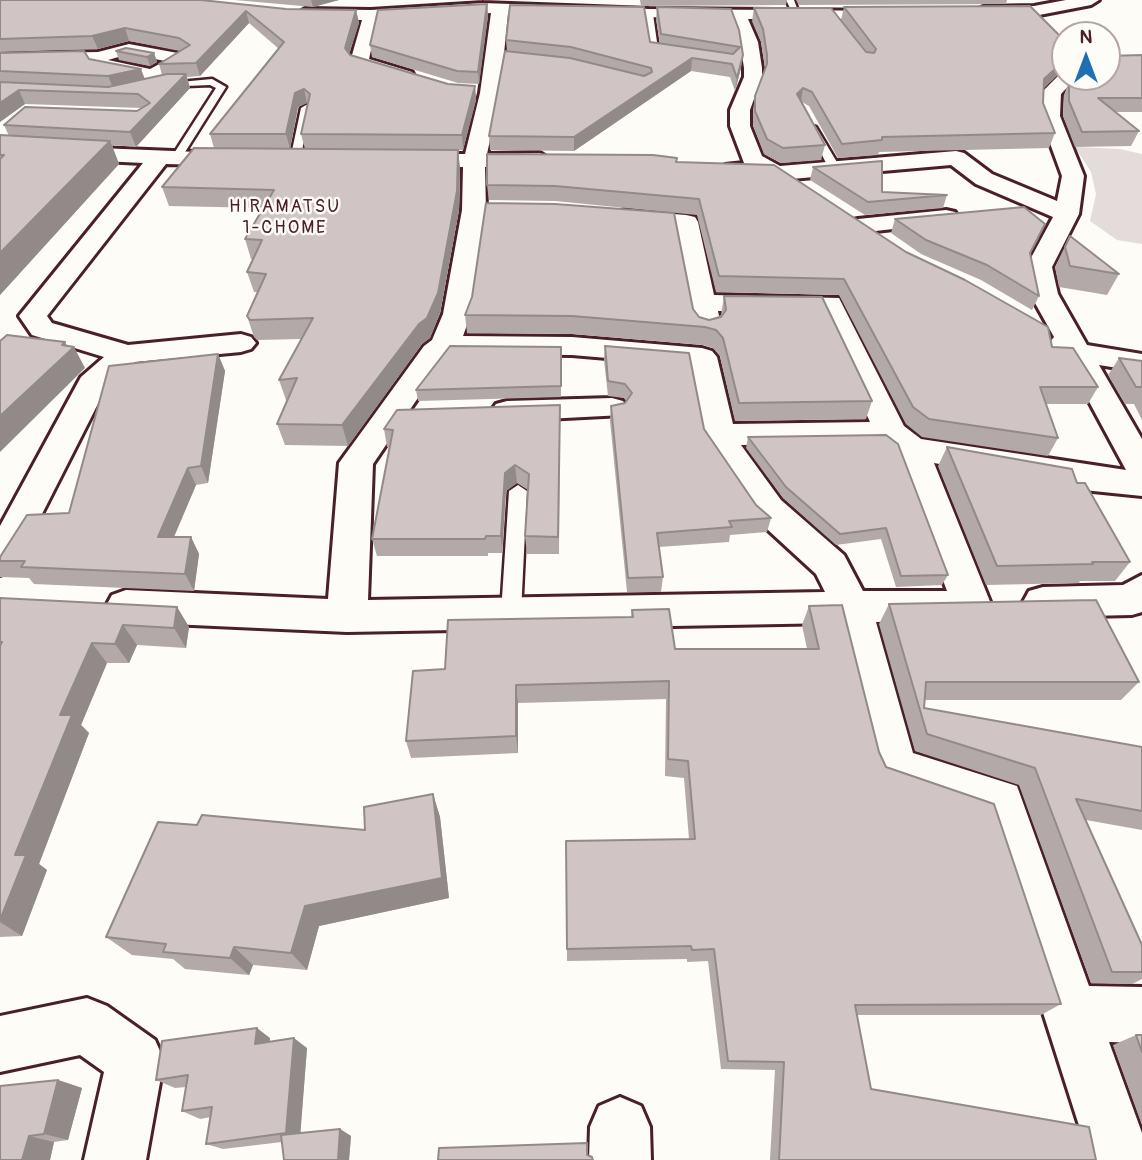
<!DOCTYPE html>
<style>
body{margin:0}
#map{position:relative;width:1142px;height:1160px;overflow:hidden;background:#fdfcf7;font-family:Pangolin,sans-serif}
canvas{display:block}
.north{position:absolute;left:1051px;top:21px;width:70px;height:70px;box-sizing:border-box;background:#fdfcf7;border:2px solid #b5a4a5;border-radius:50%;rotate:0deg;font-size:19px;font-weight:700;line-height:28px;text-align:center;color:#4a1f2b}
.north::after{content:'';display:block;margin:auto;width:24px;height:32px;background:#1f6fb2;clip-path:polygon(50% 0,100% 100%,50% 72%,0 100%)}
</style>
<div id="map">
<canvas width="1142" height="1160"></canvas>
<div class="north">N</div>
</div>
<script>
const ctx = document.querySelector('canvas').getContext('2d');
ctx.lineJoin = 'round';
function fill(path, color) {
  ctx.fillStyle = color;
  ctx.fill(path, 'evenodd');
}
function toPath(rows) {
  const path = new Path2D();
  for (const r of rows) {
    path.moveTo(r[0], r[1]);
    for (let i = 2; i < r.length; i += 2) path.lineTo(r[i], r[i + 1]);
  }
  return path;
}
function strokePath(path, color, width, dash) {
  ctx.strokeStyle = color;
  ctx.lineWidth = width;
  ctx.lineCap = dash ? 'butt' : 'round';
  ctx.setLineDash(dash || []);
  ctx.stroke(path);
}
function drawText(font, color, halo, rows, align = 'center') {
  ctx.font = font + ' Pangolin,sans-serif';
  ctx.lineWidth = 5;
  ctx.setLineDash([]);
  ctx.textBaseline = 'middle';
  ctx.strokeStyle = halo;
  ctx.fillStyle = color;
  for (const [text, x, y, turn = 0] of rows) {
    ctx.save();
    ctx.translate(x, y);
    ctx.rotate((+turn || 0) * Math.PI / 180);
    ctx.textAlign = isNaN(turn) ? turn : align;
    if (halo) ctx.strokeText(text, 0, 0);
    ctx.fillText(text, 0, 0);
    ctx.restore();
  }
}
fill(toPath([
 [1075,147,1120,149,1142,154,1142,244,1117,240,1090,221,1096,194,1091,172]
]), '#e3dcda');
const lane = toPath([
 [786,0,794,0,800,16,794,16,786,0],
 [649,12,653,14,658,49,675,51,675,55,650,51,645,14,649,12],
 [212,79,226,87,180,160,172,160,171,158,216,88,210,85,164,87,159,84,212,79],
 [306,105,311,108,300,160,295,163,290,160,301,108,306,105],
 [807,125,816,127,841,169,839,171,829,169,807,125],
 [518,485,527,491,521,613,518,619,511,621,504,619,501,613,509,491,518,485]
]);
const street = toPath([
 [1066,0,1099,0,1091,5,1034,16,983,17,975,12,983,7,1034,6,1066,0],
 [483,3,649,9,901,11,903,14,895,19,748,19,758,42,762,68,762,77,750,110,750,126,762,156,780,166,956,151,964,153,992,174,1057,201,1062,176,1040,116,1041,93,1061,73,1065,72,1065,77,1077,77,1061,94,1060,116,1084,176,1079,214,1052,267,1058,294,1087,345,1142,354,1142,372,1099,365,1142,439,1142,496,1083,490,934,463,991,604,985,615,971,619,956,613,941,621,876,622,913,753,1017,786,1089,986,1142,987,1142,1043,1109,1042,1142,1133,1142,1160,1090,1160,981,818,878,783,871,768,836,623,347,632,126,622,112,617,106,606,112,595,126,590,328,599,339,463,424,346,432,340,443,314,462,210,463,167,408,168,397,161,408,154,465,154,480,93,491,13,378,19,369,59,412,72,414,76,412,80,405,82,353,66,350,62,362,20,305,19,297,14,305,9,371,10,483,3],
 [508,14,732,19,740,42,744,68,744,77,730,110,730,126,744,163,725,165,722,170,725,175,764,176,780,180,951,165,976,184,1053,217,1026,267,1030,294,1054,337,1049,343,1065,357,1126,470,921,439,904,426,839,298,714,295,698,222,695,217,686,215,625,210,616,212,613,217,616,222,625,224,675,228,693,326,697,332,707,335,717,332,721,326,718,311,819,312,870,422,733,424,717,357,712,351,702,348,572,337,463,336,471,314,486,210,485,167,540,167,551,160,540,153,487,154,500,93,508,14],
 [451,354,572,355,689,365,704,442,755,518,816,574,825,592,368,600,373,464,445,358,451,354],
 [883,443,896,453,947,591,863,591,844,555,781,500,741,445,883,443],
 [129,44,183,54,192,59,153,81,95,70,91,62,0,64,0,54,98,52,129,44],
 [129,54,165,61,150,69,108,60,129,54],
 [0,144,247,154,250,159,247,164,239,166,166,164,47,316,52,323,128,345,241,334,251,337,256,343,251,349,241,352,135,362,109,382,13,571,0,575,0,526,81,377,104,357,32,335,19,316,143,163,0,156,0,144],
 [946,210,955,212,958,217,955,222,858,233,849,231,846,226,849,221,858,219,946,210],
 [612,398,623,401,628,408,623,415,507,421,496,418,491,411,496,404,507,401,612,398],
 [1142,575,1142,612,1132,615,1043,617,1029,613,1023,602,1029,591,1043,587,1123,585,1142,575],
 [87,998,107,1006,155,1040,164,1060,146,1160,84,1160,104,1072,80,1055,0,1072,0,1016,87,998],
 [620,1097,641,1106,650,1127,651,1160,589,1160,590,1127,599,1106,620,1097]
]);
strokePath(lane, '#4a1f2b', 5);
strokePath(street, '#4a1f2b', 6);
fill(lane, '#fdfcf7');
fill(street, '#fdfcf7');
fill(toPath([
 [0,0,286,9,356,10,359,23,349,54,448,84,475,86,476,100,463,150,458,150,460,169,459,210,440,313,430,338,422,344,348,446,285,445,277,424,287,400,286,400,279,380,301,339,257,340,254,337,247,316,258,292,254,292,247,272,253,259,251,259,245,239,263,208,169,206,162,187,214,148,210,134,279,49,249,23,200,76,187,77,190,88,136,147,112,145,119,164,0,295,0,135,9,136,4,125,137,111,142,108,25,104,0,122,0,53,89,59,145,79,162,75,159,64,180,51,129,41,98,49,0,52],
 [307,103,308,104,301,134,305,149,290,149,298,107],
 [235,0,339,0,313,7],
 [640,0,787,0,786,5,641,6],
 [796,0,1007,0,1006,4,799,5],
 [487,4,488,16,479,84,458,83,372,57,370,45],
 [657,7,739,30,741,68,735,91,730,77,691,71,574,151,490,150,489,136,507,51,506,40,650,42,660,44,656,19],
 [844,7,1065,41,1065,70,1064,69,1044,88,1043,103,1055,133,1049,148,879,152,878,155,838,158,809,106,802,102,825,145,821,160,781,163,764,154,753,125,753,110,755,96,765,68,761,42,752,21,754,8,841,20],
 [116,51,154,53,157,62,150,66,119,60],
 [1142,55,1142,112,1116,112,1139,131,1131,146,1075,147,1063,116,1064,95,1069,81],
 [676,162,1052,347,1098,387,1088,404,1046,404,1058,438,1048,456,922,437,906,424,839,295,716,292,697,215,555,201,489,200,487,185],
 [813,167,882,192,947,195,943,208,865,215,810,180],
 [895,219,1039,238,1030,254,1039,296,1032,310,981,280,921,254,891,233],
 [1070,236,1119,274,1107,295,1059,287,1055,267],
 [724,296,872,401,866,419,735,421,720,356,713,348,703,345,572,334,467,333,465,315,693,309,699,317,709,320,721,315],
 [605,346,704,429,756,505,771,518,767,532,730,535,729,542,659,547,663,577,661,592,627,592,610,421,611,406,625,403,626,401,624,398,608,396,604,360],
 [561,347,561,397,418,401,416,390],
 [218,354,225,371,208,483,196,485,174,537,191,537,199,554,194,591,34,584,29,578,0,577,0,557,69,513],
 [1119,358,1142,361,1142,420,1134,404,1125,404,1108,375],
 [560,405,559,554,527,554,525,536,528,490,517,483,506,491,502,553,488,553,488,556,377,556,372,539,390,447,387,447,384,429],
 [886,435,948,575,942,585,896,587,881,539,836,545,783,498,746,448,748,437],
 [947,447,1077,483,1130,562,1115,581,1080,581,1079,583,986,585,938,466],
 [0,598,177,607,189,627,186,648,137,645,129,663,107,663,81,725,89,733,39,864,47,870,22,936,0,937],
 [889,604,1139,682,1121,700,925,700,924,708,1142,747,1142,830,1086,820,1142,945,1142,979,1132,984,1091,983,1019,785,915,751,879,624],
 [809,606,886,767,1061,1004,1041,1015,857,1015,871,1089,1096,1160,770,1160,775,1070,721,1069,708,961,687,962,687,959,567,961,566,841,689,839,684,778,665,776,666,699,518,703,518,753,411,758,406,741,445,669,631,617,632,610,675,649,807,649,802,625],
 [433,794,440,817,449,898,319,926,307,970,253,965,249,975,185,969,173,959,132,955,106,937,197,825,365,830],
 [1136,1035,1142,1035,1142,1125,1113,1045],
 [270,1038,270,1042,307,1048,300,1133,340,1129,351,1136,349,1160,284,1160,282,1142,223,1149,206,1144,211,1117,200,1119,182,1111,186,1087,175,1088,156,1080],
 [58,1080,82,1088,68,1140,54,1142,50,1160,0,1160]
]), '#b3a9a9');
fill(toPath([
 [311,0,339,0,313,7],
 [487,4,488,16,479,84,478,72],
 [356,10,359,23,347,61,345,48],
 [246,11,249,23,200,76,196,63],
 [125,28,129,41,98,49,92,36],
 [154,53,157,62,150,66,147,57],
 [743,55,741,68,735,91,737,78],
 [692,58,691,71,574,151,574,137],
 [1065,60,1064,69,1038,93,1044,79],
 [141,69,146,82,114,90,108,76],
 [186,74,190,88,136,147,130,132],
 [475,86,476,100,463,150,462,135],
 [803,88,801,102,797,94],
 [304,89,307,103,298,107,290,149,286,134,295,93],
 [19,90,25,104,0,122,0,103],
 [110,141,119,164,0,295,0,253],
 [458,150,460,169,459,210,440,313,430,338,422,344,348,446,342,425],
 [65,342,70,351,74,347,85,368,0,452,0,416],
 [218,354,225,371,208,483,201,466],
 [515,465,517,483,506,491,502,553,501,536,505,473],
 [188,468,196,485,167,553,158,537],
 [191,537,199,554,194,591,185,574],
 [177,607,189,627,186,648,174,628],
 [123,625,137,645,129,663,115,644],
 [92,643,107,663,81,725,89,733,39,864,47,870,22,936,0,922,15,855,60,715],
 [516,685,518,703,518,753,516,736],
 [433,794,440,817,449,898,319,926,307,970,291,953,305,906],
 [234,947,253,965,249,975,230,958],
 [257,1028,270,1038,269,1054,255,1044],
 [294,1038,307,1048,300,1139,286,1133],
 [58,1080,82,1088,68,1140,44,1134],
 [340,1129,351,1136,349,1160,338,1160],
 [29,1136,54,1142,50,1160,22,1160]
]), '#928a89');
const building = toPath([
 [0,0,201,0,286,9,356,10,345,48,350,55,448,84,475,86,462,135,301,134,310,94,304,89,295,93,286,134,210,134,284,42,246,11,196,63,159,64,190,45,179,38,125,28,92,36,0,39,0,0],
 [487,4,478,72,457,71,370,45,378,10,487,4],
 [510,5,644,7,650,42,733,54,740,47,661,34,657,7,731,9,739,30,743,55,737,78,732,64,692,58,574,137,489,136,505,51,570,58,644,76,652,72,651,68,571,47,506,40,510,5],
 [1030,6,1065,41,1065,60,1044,79,1043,103,1055,133,882,137,882,140,842,144,812,92,803,88,797,94,825,145,783,148,767,139,755,111,755,96,767,64,767,55,763,29,754,8,831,8,866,52,874,53,876,49,844,7,1030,6],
 [126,48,154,53,147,57,116,51,126,48],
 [84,51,89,59,141,69,108,76,0,71,0,53,84,51],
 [1142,55,1142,98,1098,98,1139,131,1082,132,1069,101,1069,81,1073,77,1107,77,1107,56,1142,55],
 [167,74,186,74,130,132,4,125,25,107,137,111,150,103,138,94,19,90,0,103,0,82,108,87,167,74],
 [0,135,110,141,0,253,0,159,4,155,0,155,0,135],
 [194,148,458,150,457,191,438,293,427,318,419,324,342,425,277,424,297,378,279,380,313,318,250,320,247,316,266,274,247,272,262,240,245,239,274,190,162,187,194,148],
 [487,154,653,155,677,158,676,162,774,165,906,252,965,280,1048,327,1052,347,1073,348,1098,387,1040,387,1058,438,929,419,913,407,844,279,719,276,699,199,555,186,487,185,487,154],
 [882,161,882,192,947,195,868,202,813,167,882,161],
 [486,203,555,204,674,213,693,309,699,317,709,320,721,317,726,310,724,296,822,297,872,401,739,403,723,338,716,330,705,327,572,316,465,315,472,297,486,203],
 [1024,207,1045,224,1030,253,1039,296,987,265,926,240,895,219,1024,207],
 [1070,236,1119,274,1070,266,1065,247,1070,236],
 [7,335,65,342,62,345,74,347,0,416,0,341,7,335],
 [450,346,561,347,561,386,416,390,450,346],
 [605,346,689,353,704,429,756,505,771,518,729,521,732,527,657,533,663,577,628,578,611,406,625,403,632,393,625,384,608,381,605,346],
 [218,354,201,466,188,468,158,537,191,537,185,574,21,567,25,561,0,561,0,557,27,515,69,513,109,366,218,354],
 [1119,358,1142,361,1142,387,1136,387,1119,358],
 [560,405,558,537,525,536,529,474,515,465,505,473,501,536,486,536,485,539,372,539,393,430,384,429,397,410,560,405],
 [886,435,898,444,948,575,901,576,886,528,840,534,786,487,748,437,886,435],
 [947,447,1072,469,1077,483,1085,483,1130,562,1092,562,1093,564,997,566,947,447],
 [0,598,177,607,174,628,123,625,115,644,92,643,60,715,72,715,15,855,26,855,0,920,0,646,2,642,0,642,0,598],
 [1096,600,1139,682,926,682,924,708,1142,747,1142,811,1076,799,1142,945,1142,972,1112,972,1035,768,927,734,889,604,1096,600],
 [842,605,879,752,886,767,994,804,1061,1004,855,1005,871,1089,1089,1127,1096,1160,779,1160,784,1062,728,1061,714,949,692,950,691,946,567,949,566,841,695,839,688,761,668,759,669,681,516,685,516,736,406,741,413,671,445,669,448,620,633,617,632,610,669,609,675,649,819,649,809,606,842,605],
 [433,794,442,878,305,906,291,953,234,947,230,958,163,952,166,944,106,937,158,822,197,825,202,815,365,830,364,807,433,794],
 [257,1028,255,1044,294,1038,286,1133,206,1144,212,1107,182,1111,188,1075,156,1080,162,1041,257,1028],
 [1136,1035,1142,1035,1142,1052,1136,1035],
 [58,1080,44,1134,29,1136,22,1160,0,1160,0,1086,58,1080],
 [340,1129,338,1160,284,1160,281,1135,340,1129],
 [587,1143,587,1155,592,1157,593,1160,438,1160,439,1148,587,1143]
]);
fill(building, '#d0c5c4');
strokePath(building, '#928a89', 2);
ctx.letterSpacing = '2px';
drawText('18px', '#4a1f2b', '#fdfcf7', [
 ["HIRAMATSU",285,207],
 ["1-CHOME",285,228]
]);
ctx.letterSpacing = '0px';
</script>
